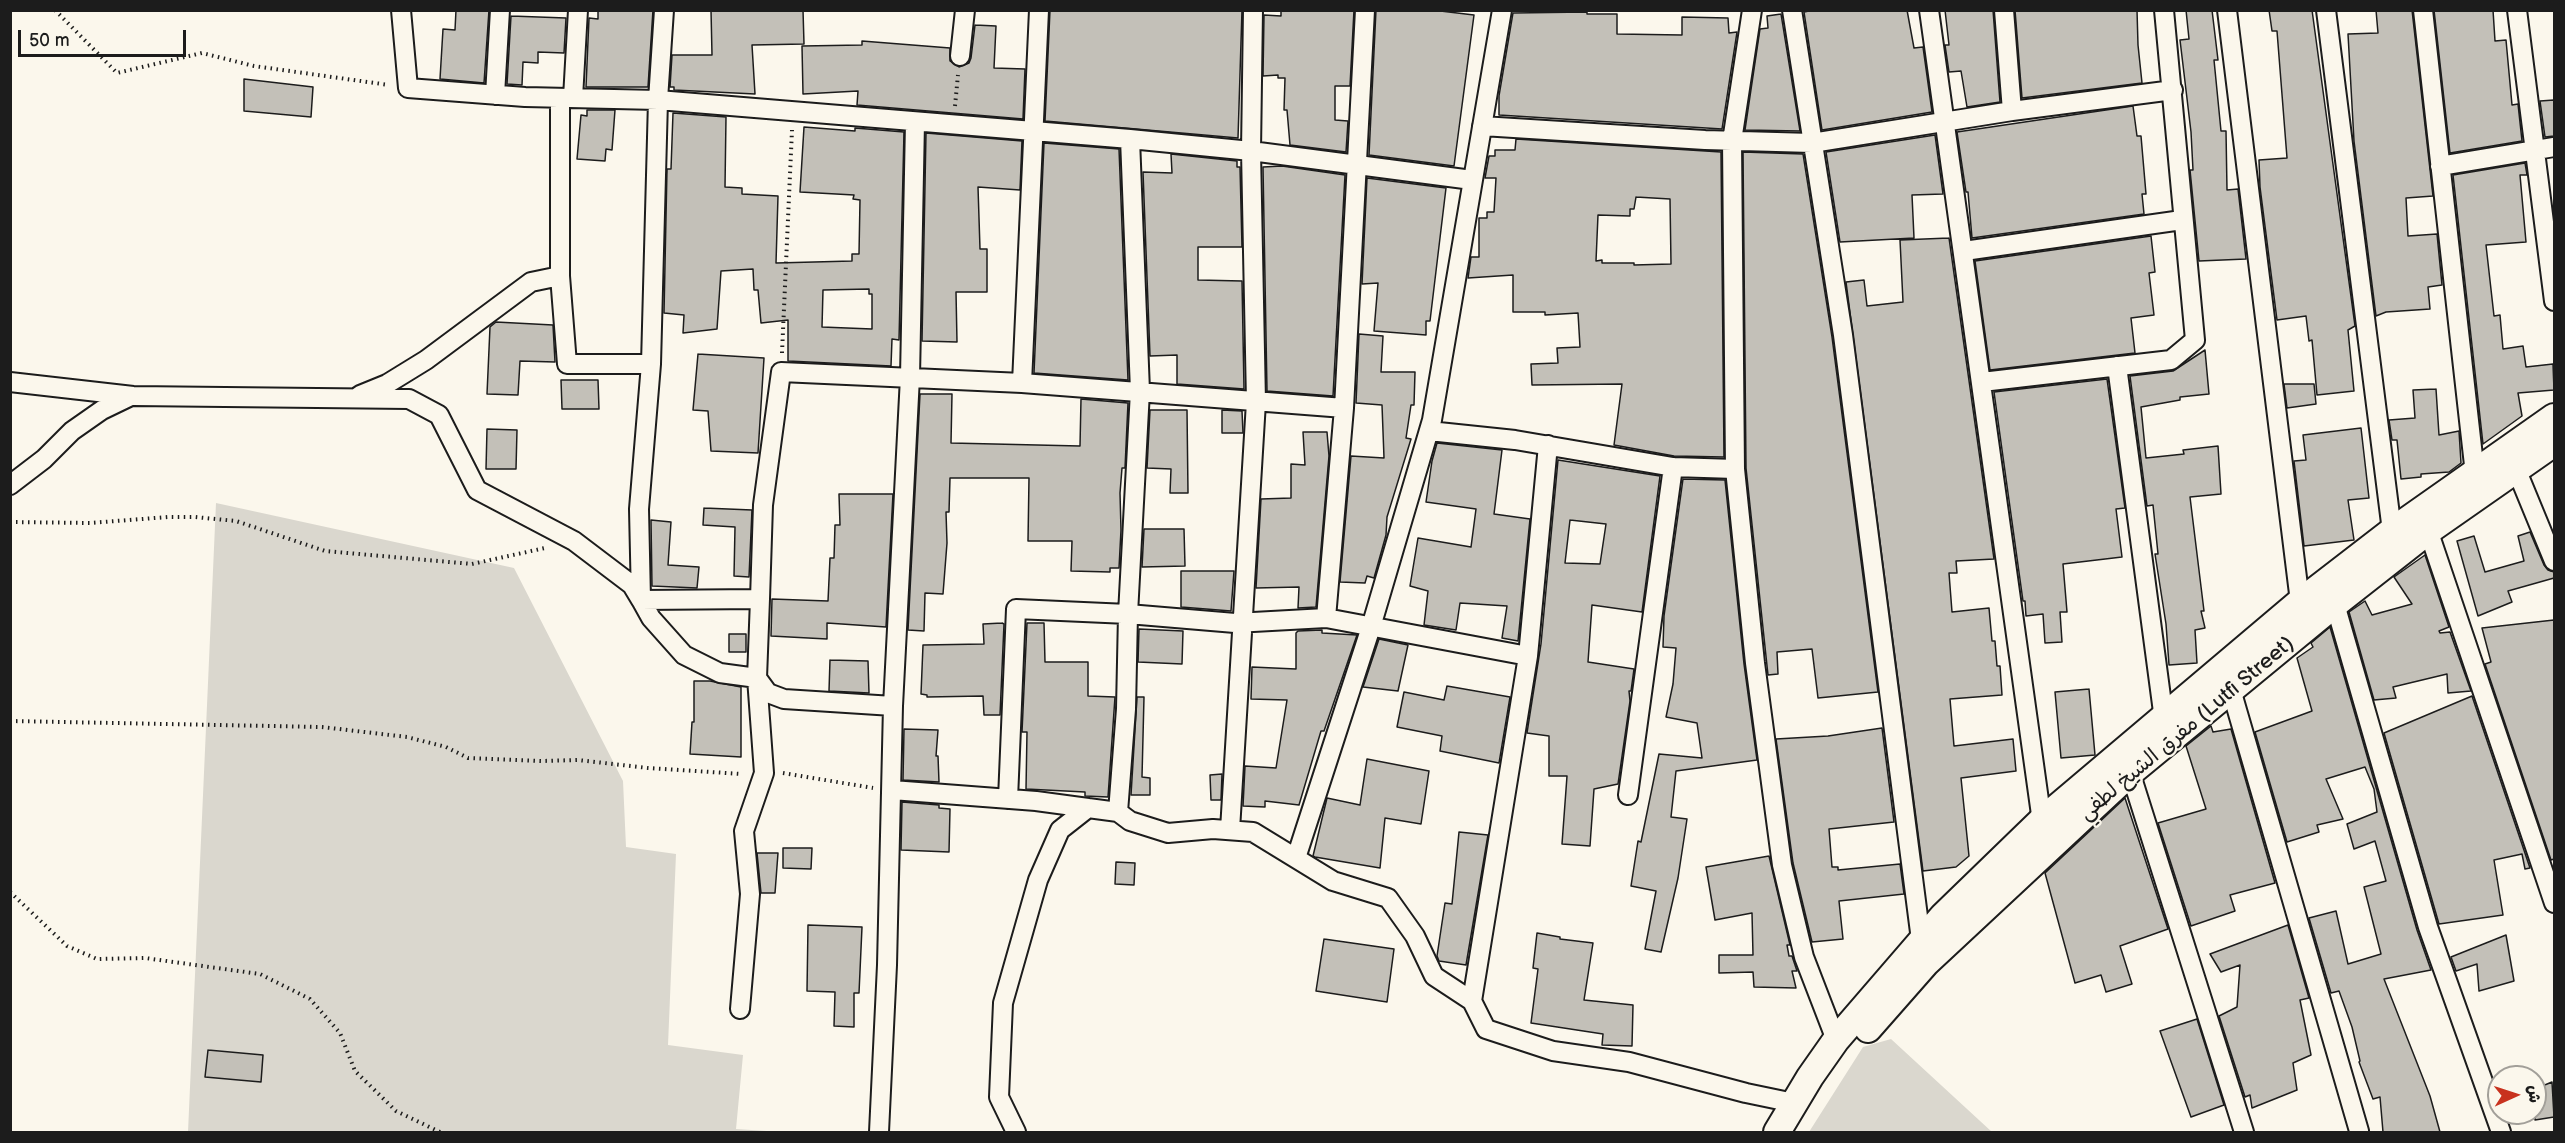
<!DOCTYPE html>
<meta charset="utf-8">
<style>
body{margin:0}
#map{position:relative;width:2565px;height:1143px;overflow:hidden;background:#fbf7ec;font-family:"Balsamiq Sans","Playpen Sans Arabic",sans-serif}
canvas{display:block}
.frame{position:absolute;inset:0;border:12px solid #1c1c1c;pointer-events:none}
.north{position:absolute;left:2487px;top:1065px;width:60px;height:60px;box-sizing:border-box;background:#fbf7ec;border:2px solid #a29f99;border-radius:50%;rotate:87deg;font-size:16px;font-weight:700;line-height:24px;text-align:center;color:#1c1c1c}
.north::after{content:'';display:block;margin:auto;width:21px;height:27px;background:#c8321e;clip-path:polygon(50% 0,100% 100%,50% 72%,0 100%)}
.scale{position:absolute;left:18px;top:30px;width:168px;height:27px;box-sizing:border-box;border:3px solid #1c1c1c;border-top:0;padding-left:8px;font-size:18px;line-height:21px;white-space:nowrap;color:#1c1c1c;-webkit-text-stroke:4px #fbf7ec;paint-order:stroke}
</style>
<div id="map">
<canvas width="2565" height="1143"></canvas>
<div class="frame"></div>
<div class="north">ش</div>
<div class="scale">50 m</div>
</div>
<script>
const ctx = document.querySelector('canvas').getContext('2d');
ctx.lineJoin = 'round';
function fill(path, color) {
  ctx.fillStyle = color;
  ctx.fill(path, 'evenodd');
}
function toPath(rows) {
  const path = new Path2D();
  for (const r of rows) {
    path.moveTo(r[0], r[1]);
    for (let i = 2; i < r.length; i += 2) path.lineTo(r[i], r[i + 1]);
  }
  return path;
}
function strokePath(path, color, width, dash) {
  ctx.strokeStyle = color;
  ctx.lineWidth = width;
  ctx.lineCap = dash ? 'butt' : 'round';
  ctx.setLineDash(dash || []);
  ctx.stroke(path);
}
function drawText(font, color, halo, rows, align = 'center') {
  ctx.font = font + ' "Balsamiq Sans","Playpen Sans Arabic",sans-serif';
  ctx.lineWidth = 4.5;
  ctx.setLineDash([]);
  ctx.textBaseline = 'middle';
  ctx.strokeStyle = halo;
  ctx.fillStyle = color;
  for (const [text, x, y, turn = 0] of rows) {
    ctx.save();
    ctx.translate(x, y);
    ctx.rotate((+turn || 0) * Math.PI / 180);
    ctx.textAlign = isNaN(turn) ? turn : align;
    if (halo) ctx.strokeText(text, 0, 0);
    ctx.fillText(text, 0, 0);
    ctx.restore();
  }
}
fill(toPath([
 [216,503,514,568,623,781,626,847,676,854,668,1045,743,1055,736,1129,782,1132,188,1132],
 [1891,1039,1992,1132,1809,1132,1863,1047]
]), '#dad7ce');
const building = toPath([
 [456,10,489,10,484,83,440,79,443,29,455,30,456,10],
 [598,10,653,10,648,87,586,87,589,18,598,19,598,10],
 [711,10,803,10,804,44,752,45,755,94,674,90,674,87,670,87,672,55,712,55,711,10],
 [1050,10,1242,10,1238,138,1045,121,1050,10],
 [1281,10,1354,10,1350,86,1335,86,1335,120,1348,121,1346,152,1290,145,1287,110,1284,110,1285,78,1278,78,1278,75,1263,76,1264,15,1281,16,1281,10],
 [1376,10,1432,10,1474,15,1454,166,1369,155,1376,10],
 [1814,10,1907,10,1914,48,1923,47,1932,112,1822,130,1804,12,1814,10],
 [1945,10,1993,10,2000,102,1967,107,1961,71,1949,72,1945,45,1949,45,1945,10],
 [2015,10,2137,10,2138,45,2142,83,2022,98,2015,10],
 [2186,10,2212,10,2218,60,2214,60,2221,131,2226,131,2227,190,2238,189,2246,259,2199,261,2190,170,2193,170,2191,132,2180,40,2189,39,2186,10],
 [2269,10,2312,10,2355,326,2348,330,2354,391,2317,395,2312,340,2309,341,2306,316,2277,320,2260,187,2259,160,2287,158,2277,31,2272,31,2269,10],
 [2376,10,2412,10,2433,196,2406,198,2408,236,2437,234,2442,285,2428,287,2430,309,2386,312,2376,316,2354,141,2348,34,2378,33,2376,10],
 [2434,10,2493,10,2495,41,2506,40,2512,105,2518,104,2522,141,2450,153,2434,10],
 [1587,12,1587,14,1617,14,1617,34,1682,35,1682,17,1728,18,1729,33,1737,32,1722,129,1499,115,1499,96,1513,13,1587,12],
 [1781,14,1800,131,1745,130,1760,29,1768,28,1767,16,1781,14],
 [511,16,566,18,564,53,538,52,538,63,523,62,522,85,507,84,511,16],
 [975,25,996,26,994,68,1025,69,1023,119,857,105,858,91,803,94,802,46,862,45,862,41,950,48,950,61,959,67,969,63,971,58,975,25],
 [244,79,313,87,311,117,244,111,244,79],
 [2554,100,2554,136,2545,137,2540,101,2554,100],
 [2133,106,2137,136,2141,136,2146,194,2142,194,2144,214,1972,238,1968,192,1966,192,1957,132,2133,106],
 [587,110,615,110,612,150,606,149,605,161,577,159,581,115,587,116,587,110],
 [673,113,726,117,725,187,742,188,742,194,778,196,776,263,852,261,852,254,859,254,860,200,853,199,854,195,800,192,804,127,855,131,855,128,904,132,899,340,892,339,891,366,788,361,788,320,761,323,758,290,754,290,753,269,721,271,717,329,683,333,684,315,664,313,667,169,671,169,673,113],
 [869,289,869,294,872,294,872,329,822,327,823,290,869,289],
 [926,133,1022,141,1020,190,978,187,980,249,987,249,987,292,956,292,957,342,922,341,926,133],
 [1935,135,1943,194,1912,195,1914,238,1840,242,1826,152,1935,135],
 [1516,139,1721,152,1724,457,1674,456,1614,445,1622,384,1532,385,1531,364,1558,363,1557,348,1580,347,1578,313,1545,315,1545,312,1513,312,1513,275,1468,278,1471,257,1479,257,1479,218,1487,218,1487,212,1494,212,1496,178,1485,178,1489,156,1495,156,1495,150,1515,150,1516,139],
 [1636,197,1670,199,1671,264,1634,265,1634,263,1602,263,1602,260,1596,261,1598,215,1630,216,1630,209,1634,209,1636,197],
 [1044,143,1119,149,1128,380,1034,373,1044,143],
 [1743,152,1803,154,1832,337,1878,692,1818,698,1812,649,1777,652,1778,674,1768,675,1746,468,1743,152],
 [1171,154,1237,161,1237,167,1240,167,1242,247,1198,247,1198,280,1242,281,1244,389,1177,384,1177,355,1150,356,1143,172,1172,173,1171,154],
 [2525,163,2527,175,2520,175,2526,242,2486,245,2494,316,2500,315,2503,349,2523,346,2526,367,2553,364,2554,390,2518,393,2522,416,2483,444,2453,175,2525,163],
 [1282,166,1345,175,1333,396,1267,391,1263,167,1282,166],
 [1367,178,1446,188,1430,321,1426,321,1426,335,1374,331,1378,283,1362,284,1367,178],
 [2151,236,2155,272,2149,273,2154,315,2131,318,2135,353,1990,370,1975,261,2151,236],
 [1949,238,1994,559,1956,561,1957,573,1949,573,1952,612,1989,608,1992,641,1995,641,1997,666,2000,666,2002,695,1950,699,1954,746,2013,739,2016,771,1961,778,1969,856,1956,867,1923,871,1846,282,1864,280,1867,306,1903,302,1900,240,1949,238],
 [496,322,553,325,555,362,520,361,518,395,487,394,490,327,496,322],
 [1359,334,1383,336,1381,372,1415,372,1414,405,1411,405,1406,438,1411,439,1387,517,1386,535,1374,578,1367,576,1365,583,1340,582,1351,456,1384,458,1382,405,1356,403,1359,334],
 [2205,350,2209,394,2180,397,2180,400,2141,407,2146,458,2184,454,2183,450,2218,446,2221,494,2190,497,2204,611,2201,611,2205,628,2195,630,2197,663,2169,665,2166,624,2155,554,2158,554,2153,505,2147,506,2130,376,2173,371,2205,350],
 [698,354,764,358,758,453,711,451,708,411,693,410,698,354],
 [2107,379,2125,508,2116,509,2122,557,2063,564,2067,612,2060,612,2062,642,2045,643,2043,614,2026,616,2025,601,2023,601,1994,392,2107,379],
 [561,380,598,380,599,409,562,409,561,380],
 [2284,384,2314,384,2316,404,2287,408,2284,384],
 [2436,389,2439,435,2459,431,2461,463,2449,472,2421,474,2421,477,2401,479,2397,440,2392,440,2389,420,2415,418,2413,390,2436,389],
 [920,394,952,394,951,443,1080,446,1081,399,1128,403,1125,468,1122,468,1120,493,1121,530,1119,568,1110,568,1110,572,1071,571,1072,541,1028,541,1029,478,950,478,949,512,946,512,947,543,943,594,925,593,924,631,908,630,920,394],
 [1150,410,1187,410,1188,493,1170,493,1171,469,1147,468,1150,410],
 [1222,410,1242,411,1243,433,1222,433,1222,410],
 [2361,428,2369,498,2348,500,2354,540,2304,546,2294,461,2306,460,2303,435,2361,428],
 [487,429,517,430,516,469,486,469,487,429],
 [1303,432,1327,432,1329,456,1316,607,1298,608,1299,587,1256,588,1261,499,1291,498,1291,464,1305,465,1303,432],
 [1437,443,1502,450,1494,514,1530,519,1518,641,1502,638,1507,606,1460,603,1456,630,1424,625,1428,591,1410,586,1418,538,1471,547,1476,509,1426,502,1432,461,1437,443],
 [1558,460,1660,476,1642,612,1592,605,1588,662,1634,669,1631,691,1629,691,1630,701,1618,784,1594,789,1590,846,1562,844,1567,776,1549,776,1549,736,1527,733,1541,644,1558,460],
 [1570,520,1606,524,1600,564,1565,563,1570,520],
 [1683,479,1725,480,1744,664,1757,760,1676,771,1671,817,1687,819,1678,878,1661,952,1645,949,1656,891,1631,886,1638,841,1641,842,1659,754,1702,758,1697,723,1666,717,1673,684,1676,648,1663,647,1664,616,1683,479],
 [839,494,893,494,886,627,827,623,827,639,771,636,772,599,828,601,830,558,834,558,835,525,840,525,839,494],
 [704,508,752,510,749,577,734,576,735,527,703,525,704,508],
 [651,520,671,522,668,565,699,567,697,588,652,586,651,520],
 [1144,529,1184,529,1185,566,1142,567,1144,529],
 [2530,532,2544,565,2548,570,2554,572,2554,578,2508,591,2512,602,2478,616,2457,541,2474,536,2485,572,2524,561,2518,536,2530,532],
 [2425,555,2449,627,2439,631,2440,633,2450,632,2471,691,2448,693,2447,674,2393,687,2396,698,2374,700,2349,612,2365,601,2372,615,2412,604,2394,577,2425,555],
 [1181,571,1234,571,1231,611,1181,607,1181,571],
 [2554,620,2554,859,2551,860,2485,664,2491,662,2482,628,2554,620],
 [1002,623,1004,624,1000,715,984,715,983,696,927,697,927,695,921,694,923,645,984,644,983,624,1002,623],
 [1027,623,1044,623,1045,662,1088,662,1088,696,1115,697,1108,797,1085,796,1085,792,1026,789,1027,732,1022,732,1027,623],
 [2330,627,2417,930,2431,970,2384,979,2430,1096,2440,1132,2383,1132,2380,1097,2373,1099,2359,1062,2360,1061,2352,1027,2339,991,2331,993,2309,918,2336,911,2348,964,2381,954,2364,887,2386,881,2375,841,2354,849,2347,824,2377,812,2374,789,2365,767,2326,779,2343,819,2317,825,2319,832,2287,842,2255,732,2312,711,2297,658,2313,647,2311,643,2330,627],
 [1139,629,1183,631,1182,664,1138,662,1139,629],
 [1322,630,1322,633,1357,635,1324,731,1321,731,1299,805,1265,801,1265,807,1243,806,1245,766,1276,768,1287,700,1251,699,1252,667,1296,669,1296,633,1298,631,1322,630],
 [729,634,746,634,746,652,729,652,729,634],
 [1379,639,1408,645,1398,691,1363,687,1379,639],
 [830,660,868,661,869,693,829,691,830,660],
 [694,681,710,681,741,687,741,757,690,754,692,722,694,722,694,681],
 [1447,686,1510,697,1499,763,1440,751,1442,736,1397,727,1404,692,1444,700,1447,686],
 [2089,689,2095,755,2061,758,2055,692,2089,689],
 [2472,696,2530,868,2525,869,2522,854,2494,860,2503,915,2439,924,2384,733,2472,696],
 [1137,697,1144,697,1142,777,1150,778,1150,795,1131,795,1137,697],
 [2211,726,2213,732,2231,729,2275,883,2230,895,2235,911,2191,926,2158,823,2206,809,2186,746,2211,726],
 [1882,728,1894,822,1829,829,1832,867,1838,867,1838,870,1900,864,1904,894,1839,901,1843,939,1812,942,1793,863,1776,739,1828,736,1882,728],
 [904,729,938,730,936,756,938,756,939,782,903,780,904,729],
 [1367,759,1429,771,1421,824,1385,818,1380,868,1315,857,1313,856,1327,798,1360,805,1367,759],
 [1222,774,1221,800,1211,800,1210,775,1222,774],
 [2125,798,2168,929,2120,946,2132,984,2106,992,2101,975,2075,983,2045,873,2125,798],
 [902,802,939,805,939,808,950,809,949,852,901,850,902,802],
 [1459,832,1488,835,1466,965,1439,961,1437,956,1445,903,1452,904,1459,832],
 [783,848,812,848,811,869,783,868,783,848],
 [757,853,778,853,775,893,761,893,757,853],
 [1769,856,1790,945,1787,945,1789,956,1792,956,1797,971,1792,971,1796,988,1754,987,1753,972,1719,973,1719,955,1753,955,1752,913,1715,920,1706,867,1769,856],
 [1116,862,1135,863,1134,885,1115,884,1116,862],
 [808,925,862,927,859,993,854,993,854,1027,834,1026,835,992,807,991,808,925],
 [2288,925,2309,998,2300,1000,2311,1055,2293,1063,2297,1090,2252,1108,2250,1095,2245,1097,2219,1016,2237,1007,2240,965,2221,972,2210,954,2288,925],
 [1537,933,1560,937,1560,939,1593,943,1584,1000,1633,1005,1632,1046,1602,1045,1603,1034,1531,1023,1538,969,1533,968,1537,933],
 [2506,935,2514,981,2479,991,2477,964,2456,971,2451,957,2506,935],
 [1324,939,1394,949,1387,1002,1316,991,1324,939],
 [2197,1019,2224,1105,2191,1117,2160,1031,2197,1019],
 [208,1050,263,1055,261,1082,205,1077,208,1050],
 [2552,1082,2554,1117,2535,1120,2535,1089,2552,1082]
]);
fill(building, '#c3c0b8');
strokePath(building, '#1c1c1c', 1.5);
const street = toPath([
 [401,10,408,88,525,97,658,100,1130,139,1251,151,1472,180],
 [664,10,658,100,651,364,639,509,641,600,651,618,684,655,720,673,757,678,768,693,784,699,893,706,887,965,879,1132],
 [1752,10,1732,141,1735,469,1755,663,1782,865,1804,957,1836,1040],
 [1792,10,1843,335,1921,940],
 [1929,10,2043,829],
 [2004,10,2012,111],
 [2227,10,2300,602],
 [2326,10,2392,531],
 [2423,10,2476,483],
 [2517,10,2554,301],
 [960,56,965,10],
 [495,95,500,10],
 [573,98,578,10],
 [1482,126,1705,140,1812,143,2012,111,2173,90],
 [2440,166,2554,147],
 [1964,251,2182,220],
 [560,276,567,364,651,364],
 [2117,366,2165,727],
 [10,382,133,396,409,399,439,415,477,490,574,541,632,585,641,600,760,599,763,505,781,372,1022,383,1344,408],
 [1982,382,2171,360,2195,340,2164,10],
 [1022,383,1039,10],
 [360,395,387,384,426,360,531,282,560,276,560,98],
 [1429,431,1515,440,1673,467,1735,469],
 [2512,459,2554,561],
 [10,485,44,459,72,431,102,410,131,396],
 [2425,521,2554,903],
 [2335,604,2428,927,2501,1132],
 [1326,618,1344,408,1365,10],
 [2228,679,2359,1131],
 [893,706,910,377,915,122],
 [2127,762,2244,1132],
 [892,790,1036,801,1088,808],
 [1628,795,1673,467],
 [1008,799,1016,609,1128,614,1235,623,1326,618,1528,656],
 [1118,812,1126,709,1128,614,1140,391,1130,139],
 [1230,830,1256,402,1251,151,1253,10],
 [1296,858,1371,627,1432,420,1502,10],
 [1472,1001,1528,656,1548,445],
 [740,1009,750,894,744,831,764,773,757,678,760,599],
 [1016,1132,999,1097,1003,1003,1038,880,1060,830,1088,808,1118,812,1130,821,1168,833,1213,829,1253,832,1333,881,1388,898,1415,936,1434,976,1472,1001,1486,1029,1553,1051,1629,1062,1746,1093,1794,1103]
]);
const secondary = toPath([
 [1868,1029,1926,963,2131,772,2335,604,2428,531,2554,443],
 [1777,1132,1810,1077,1836,1040,1943,916,2041,821,2300,602,2392,531,2554,417]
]);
strokePath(street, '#1c1c1c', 22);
strokePath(secondary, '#1c1c1c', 30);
strokePath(toPath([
 [55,10,117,73,202,53,254,66,389,85],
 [955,106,958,75],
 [782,353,792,130],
 [10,522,90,523,168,517,195,517,236,521,325,551,472,564,545,548],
 [10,721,322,727,407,737,446,747,468,758,541,761,578,760,648,768,742,774],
 [783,773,873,788],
 [10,892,67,946,97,959,145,958,260,974,310,999,340,1033,355,1071,396,1111,440,1132]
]), '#1c1c1c', 4, [1.5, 4.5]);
strokePath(street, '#fbf7ec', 18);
strokePath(secondary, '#fbf7ec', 26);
drawText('21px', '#1c1c1c', '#fbf7ec', [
 ["مفرق الشيخ لطفي (Lutfi Street)",2187,729,-40]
]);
</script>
